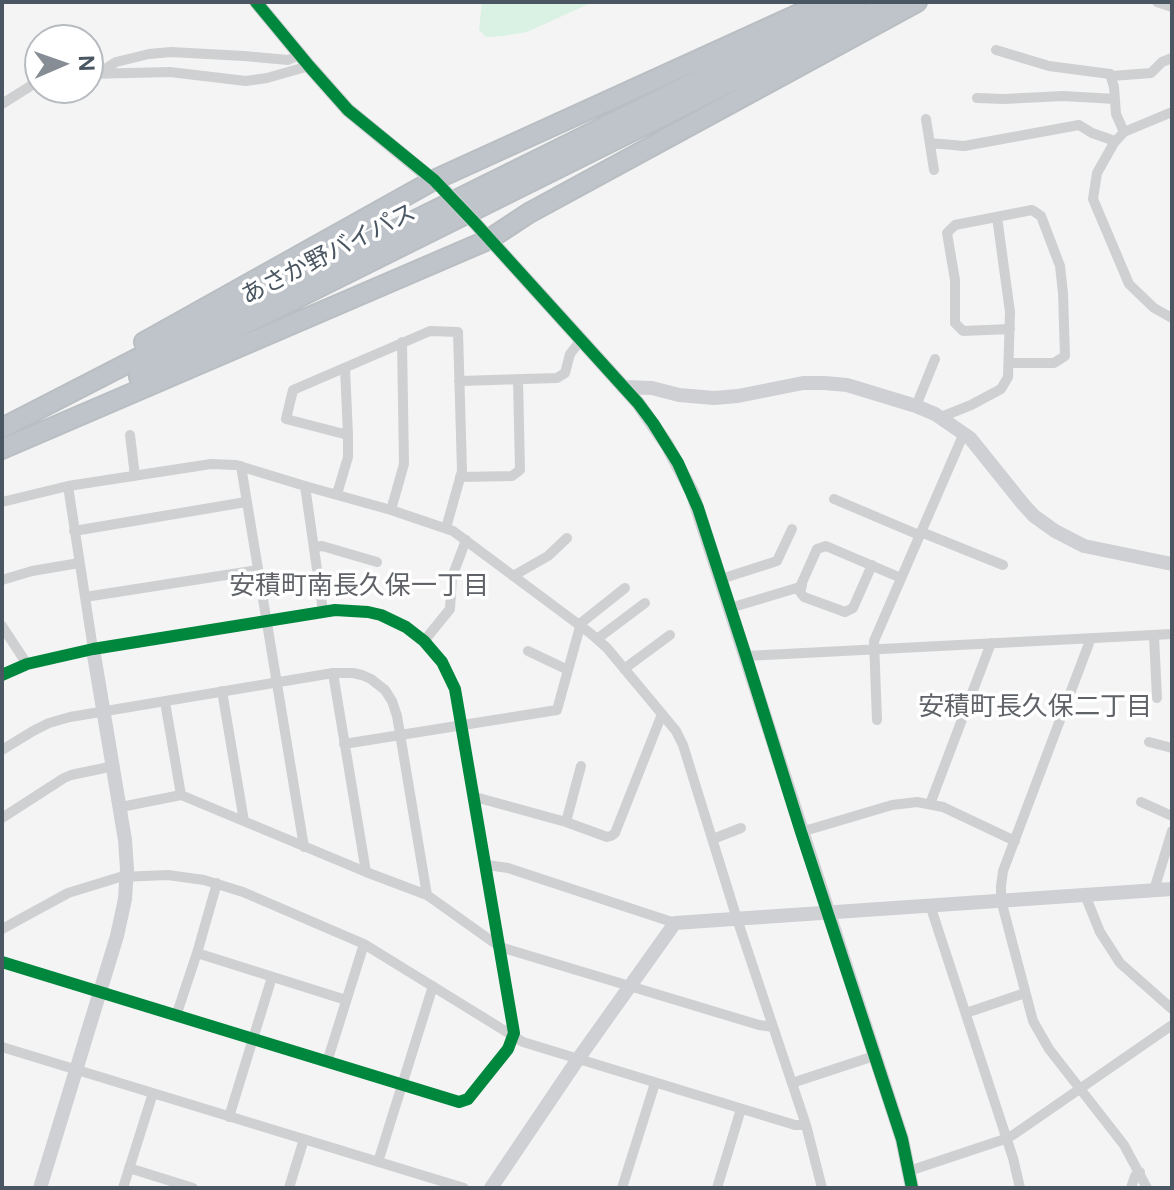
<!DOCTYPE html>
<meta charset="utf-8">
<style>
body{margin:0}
#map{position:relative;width:1174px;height:1190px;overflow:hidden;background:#f4f4f4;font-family:"DM Sans",sans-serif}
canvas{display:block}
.frame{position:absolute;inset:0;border:4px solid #4a5661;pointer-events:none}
.north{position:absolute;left:24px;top:24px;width:80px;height:80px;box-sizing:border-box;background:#fff;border:2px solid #b7bbc0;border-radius:50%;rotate:88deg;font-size:22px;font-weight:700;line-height:32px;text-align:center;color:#4a5661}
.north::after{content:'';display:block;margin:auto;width:28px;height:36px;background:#868d94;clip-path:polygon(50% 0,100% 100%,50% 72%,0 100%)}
</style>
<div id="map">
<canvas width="1174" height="1190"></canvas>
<div class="frame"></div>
<div class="north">N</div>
</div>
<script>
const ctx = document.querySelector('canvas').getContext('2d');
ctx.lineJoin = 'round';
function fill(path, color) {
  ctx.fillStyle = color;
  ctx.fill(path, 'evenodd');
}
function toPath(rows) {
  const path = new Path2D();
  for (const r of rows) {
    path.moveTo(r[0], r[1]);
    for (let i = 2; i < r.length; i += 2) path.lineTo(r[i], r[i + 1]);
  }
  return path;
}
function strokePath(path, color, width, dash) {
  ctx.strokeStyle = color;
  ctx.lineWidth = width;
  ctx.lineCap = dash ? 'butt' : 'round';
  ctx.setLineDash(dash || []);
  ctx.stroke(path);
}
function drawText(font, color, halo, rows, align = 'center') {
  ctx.font = font + ' "DM Sans","Noto Sans JP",sans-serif';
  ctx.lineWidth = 7;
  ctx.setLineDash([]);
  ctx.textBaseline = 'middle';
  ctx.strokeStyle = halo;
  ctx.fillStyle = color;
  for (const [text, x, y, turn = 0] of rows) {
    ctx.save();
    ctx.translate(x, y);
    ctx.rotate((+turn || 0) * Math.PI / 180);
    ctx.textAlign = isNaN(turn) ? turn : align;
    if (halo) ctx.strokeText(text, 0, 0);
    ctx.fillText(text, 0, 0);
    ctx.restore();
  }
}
fill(toPath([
 [482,2,593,2,527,32,503,36,486,37,479,30]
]), '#d9f2e3');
const highway = toPath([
 [144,342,434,180,825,2],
 [139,377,892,2],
 [2,428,175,339,856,2],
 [2,449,488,240,529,213,917,2]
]);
strokePath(highway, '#b9bec3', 22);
strokePath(toPath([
 [1157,2,1172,7],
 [996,50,1049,66,1110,74,1114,87,1116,114,1124,132],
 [88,74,170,72,246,81,267,78,309,66],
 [105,74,108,67,116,62,149,54,171,52,244,56,288,60,300,55],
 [1112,76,1151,73,1162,62,1172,58],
 [977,98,1004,99,1063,96,1115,99],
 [2,104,40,80],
 [1172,112,1124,132,1114,143,1097,173,1093,199,1129,284,1154,308,1172,318],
 [926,119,934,170],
 [930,143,964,146,1079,125,1092,133,1115,141],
 [1009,363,1054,363,1065,356,1063,293,1060,266,1041,216,1032,210,955,225,947,233,955,280,955,323,963,331,1010,329],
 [345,368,348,435],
 [459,381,557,378,565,373,570,354,581,340],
 [916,406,935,359],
 [941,417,971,405,1001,389,1008,377,1010,312,997,217],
 [130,435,135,476],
 [241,466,304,847],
 [460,477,512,476,520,470,518,379],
 [68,486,93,649],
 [305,486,323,611],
 [337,494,348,457,348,435,286,419,293,390,430,331,458,332,462,471,446,528],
 [834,499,919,535],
 [2,502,68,486,211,464,236,465,305,486,391,510,453,531,590,633,607,648,662,714,676,731,683,745,737,919,806,1125,822,1188],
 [391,510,404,464,402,342],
 [74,531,246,502],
 [921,532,1003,565],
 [314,547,322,546,377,562],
 [513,576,548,556,567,538],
 [721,579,777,561,792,529],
 [2,580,32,571,79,563],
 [802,585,800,592,804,597,845,612,853,608,872,565],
 [85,597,258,570],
 [730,608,800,587,817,549,826,546,901,578],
 [2,626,27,664],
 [1154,636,1157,698],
 [1091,638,1003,871,1001,886,1001,900,1033,1021,1049,1049,1124,1145,1147,1188],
 [597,639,645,603],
 [424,641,450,609,452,577,466,540],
 [528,651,568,670],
 [746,656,1172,634],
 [624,669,670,635],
 [333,673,366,872],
 [2,675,27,664,93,649,335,610,368,612,381,615,406,627,424,641,442,662,455,689,514,1033,508,1049,468,1099,459,1102,2,962],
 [222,691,244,821],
 [165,702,181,795],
 [877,720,874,641,964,433],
 [1149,742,1172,748],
 [344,744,557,710,581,623,625,588],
 [2,750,33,731,49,723,70,717,333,673,353,673,362,675,371,679,385,690,392,701,397,716,427,895],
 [475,797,566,822,607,837,611,836,615,833,662,714],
 [1141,802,1172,816],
 [930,804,991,643],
 [121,807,181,795,366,872,427,895,500,947,759,1025,773,1027],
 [2,818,64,778,71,775,114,766],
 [566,822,581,766],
 [801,832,892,805,917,802,943,807,1015,841],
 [713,839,741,828],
 [487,865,508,868,675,923],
 [217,883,197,953,346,1000],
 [1154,890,1172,831],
 [1085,895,1100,932,1120,963,1172,1009],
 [930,905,1013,1158,1020,1188],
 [2,929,68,893,120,877,168,875,204,880,243,892,364,944,523,1042,795,1125,806,1125],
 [966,1013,1025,993],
 [176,1016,197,953],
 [2,1047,464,1188],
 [327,1062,364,944],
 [792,1083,874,1056],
 [229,1117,272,977],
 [378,1162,433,986],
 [129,1168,193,1188],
 [909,1171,1002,1140,1013,1135,1172,1025],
 [123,1188,153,1093],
 [289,1188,304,1139],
 [622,1188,655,1083],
 [717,1188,741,1109],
 [1131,1188,1135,1176,1140,1172]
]), '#ced0d2', 10);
strokePath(toPath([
 [256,2,309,66,348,110,439,185],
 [475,223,638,403,667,445,692,492,902,1139,912,1188],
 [623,387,652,388,679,395,714,398,738,396,803,383,824,383,847,385,916,406,935,414,970,438,1023,504,1034,516,1055,531,1084,546,1172,564],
 [40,1188,117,936,125,899,127,869,125,840,93,649],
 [491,1188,578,1059,675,923,1172,889]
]), '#ced0d4', 14);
strokePath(highway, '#bec4c9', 18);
strokePath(toPath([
 [446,192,475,223]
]), '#ced0d4', 14);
strokePath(toPath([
 [256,2,309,66,348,110,434,180,475,223,638,403,653,423,678,463,698,508,746,656,801,832,902,1139,912,1188],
 [2,675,27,664,93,649,335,610,368,612,381,615,406,627,424,641,442,662,455,689,514,1033,508,1049,468,1099,459,1102,2,962]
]), '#00873e', 12);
drawText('24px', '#4a5661', '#fff', [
 ["あさか野バイパス",329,255,-27]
]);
drawText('26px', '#5f6368', '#fff', [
 ["安積町南長久保一丁目",359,587],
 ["安積町長久保二丁目",1035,708]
]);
</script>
